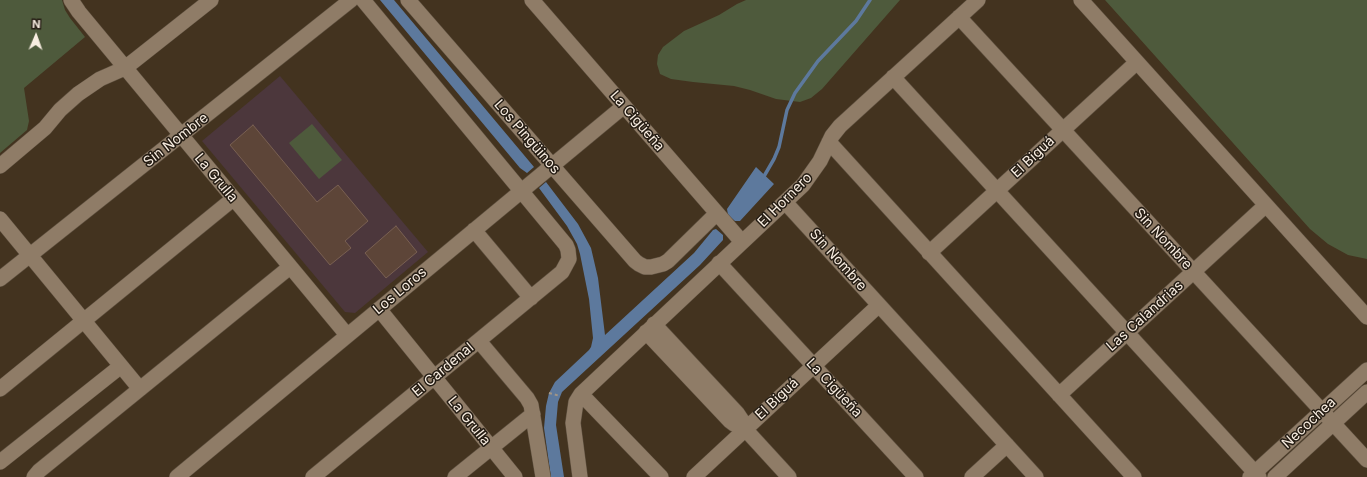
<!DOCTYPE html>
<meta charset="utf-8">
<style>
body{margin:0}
#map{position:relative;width:1367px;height:477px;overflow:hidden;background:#43331f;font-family:Inter,sans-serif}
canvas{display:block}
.north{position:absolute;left:16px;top:16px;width:40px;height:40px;-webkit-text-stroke:3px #241c13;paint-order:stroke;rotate:2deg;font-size:11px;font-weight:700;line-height:16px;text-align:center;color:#f8ede1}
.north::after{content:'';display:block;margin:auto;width:14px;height:18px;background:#f8ede1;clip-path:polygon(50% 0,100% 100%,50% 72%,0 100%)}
</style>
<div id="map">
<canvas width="1367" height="477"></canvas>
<div class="north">N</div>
</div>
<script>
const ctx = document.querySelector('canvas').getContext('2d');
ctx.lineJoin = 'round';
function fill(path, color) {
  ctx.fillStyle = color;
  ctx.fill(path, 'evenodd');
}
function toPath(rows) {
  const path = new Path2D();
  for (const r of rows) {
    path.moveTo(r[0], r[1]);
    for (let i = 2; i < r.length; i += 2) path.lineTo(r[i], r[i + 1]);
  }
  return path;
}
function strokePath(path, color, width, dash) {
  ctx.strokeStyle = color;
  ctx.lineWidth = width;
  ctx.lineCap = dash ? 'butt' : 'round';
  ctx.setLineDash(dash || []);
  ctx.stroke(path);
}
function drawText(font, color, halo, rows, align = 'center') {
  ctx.font = font + ' Inter,sans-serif';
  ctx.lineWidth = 3;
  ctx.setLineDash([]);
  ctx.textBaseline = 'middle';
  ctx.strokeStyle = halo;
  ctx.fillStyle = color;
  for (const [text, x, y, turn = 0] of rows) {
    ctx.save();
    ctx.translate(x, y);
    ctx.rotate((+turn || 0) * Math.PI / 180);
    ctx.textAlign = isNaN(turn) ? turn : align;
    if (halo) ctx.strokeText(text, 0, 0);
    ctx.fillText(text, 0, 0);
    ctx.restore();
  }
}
fill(toPath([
 [280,76,428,252,355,313,345,312,202,141]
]), '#4c373c');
fill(toPath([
 [0,0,62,0,65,10,70,18,85,37,24,88,29,121,27,130,0,153],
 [746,0,900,0,822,89,811,98,800,102,776,99,750,90,734,86,693,82,671,79,660,74,657,64,658,55,663,47,684,31,719,15,737,4],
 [1105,0,1367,0,1367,259,1348,255,1328,244,1310,229],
 [312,124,342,160,319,179,289,143]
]), '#4e5a3c');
fill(toPath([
 [380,0,394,0,534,167,527,173,520,168],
 [756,167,774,184,740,221,735,221,728,215,727,209],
 [546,182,578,224,591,248,598,278,605,335,694,253,713,230,716,229,723,235,723,240,700,265,562,392,558,402,556,425,564,477,551,477,544,428,546,406,549,393,555,382,589,350,591,347,593,338,589,299,580,254,577,244,567,226,539,188]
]), '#5d799d');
strokePath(toPath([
 [763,178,774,159,779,147,787,110,795,93,818,61,856,21,870,0]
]), '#5d799d', 3.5);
const building = toPath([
 [253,125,317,202,338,185,368,221,345,241,351,248,330,265,230,145,253,125],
 [396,226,417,252,386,278,365,253,396,226]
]);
fill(building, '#5d4538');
strokePath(building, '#796052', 1);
const minor = toPath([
 [71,0,79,12,347,335],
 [408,0,635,261,639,264,645,267,651,267,663,264,668,261,717,213],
 [532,0,742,242],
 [1081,0,1367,317],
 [959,17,1367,460],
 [893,77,1259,477],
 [829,142,1134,477],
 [0,166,45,128,60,110,78,94,100,79,125,68,211,0],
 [785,202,1036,477],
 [0,219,140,389],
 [474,230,531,298],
 [929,253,1137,62],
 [719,263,916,477],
 [0,279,351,0],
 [379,309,515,477],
 [654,324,737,413,743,422,745,429,789,477],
 [646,332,730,421,734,424,745,429],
 [479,341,527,398,531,405,543,477],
 [0,389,233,199],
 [581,394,661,477],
 [1059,395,1266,205],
 [0,462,121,366],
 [34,477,39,471,290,267],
 [177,477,624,106],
 [313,477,562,272,569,259,568,250,566,245,363,0],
 [455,477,533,414],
 [580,477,573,423,576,402,581,394,803,185,820,161,832,136,840,126,978,0],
 [694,477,879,305],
 [972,477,1007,445],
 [1250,477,1367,370],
 [1275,477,1367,392]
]);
strokePath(minor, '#5f5140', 16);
strokePath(toPath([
 [549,393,560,396]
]), '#a39686', 2, [3, 3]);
strokePath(minor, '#8f7c67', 15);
drawText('14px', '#f8ede1', '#241c13', [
 ["La Cigüeña",637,121,49],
 ["Los Pingüinos",527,137,49],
 ["Sin Nombre",176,140,-38],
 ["El Biguá",1033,157,-43],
 ["La Grulla",216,178,50],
 ["El Hornero",785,200,-45],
 ["Sin Nombre",1163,239,47],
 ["Sin Nombre",838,260,48],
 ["Los Loros",400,291,-40],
 ["Las Calandrias",1145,316,-42],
 ["El Cardenal",443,370,-40],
 ["La Cigüeña",834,388,47],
 ["El Biguá",777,399,-43],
 ["La Grulla",469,421,51],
 ["Necochea",1309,423,-43]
]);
</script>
